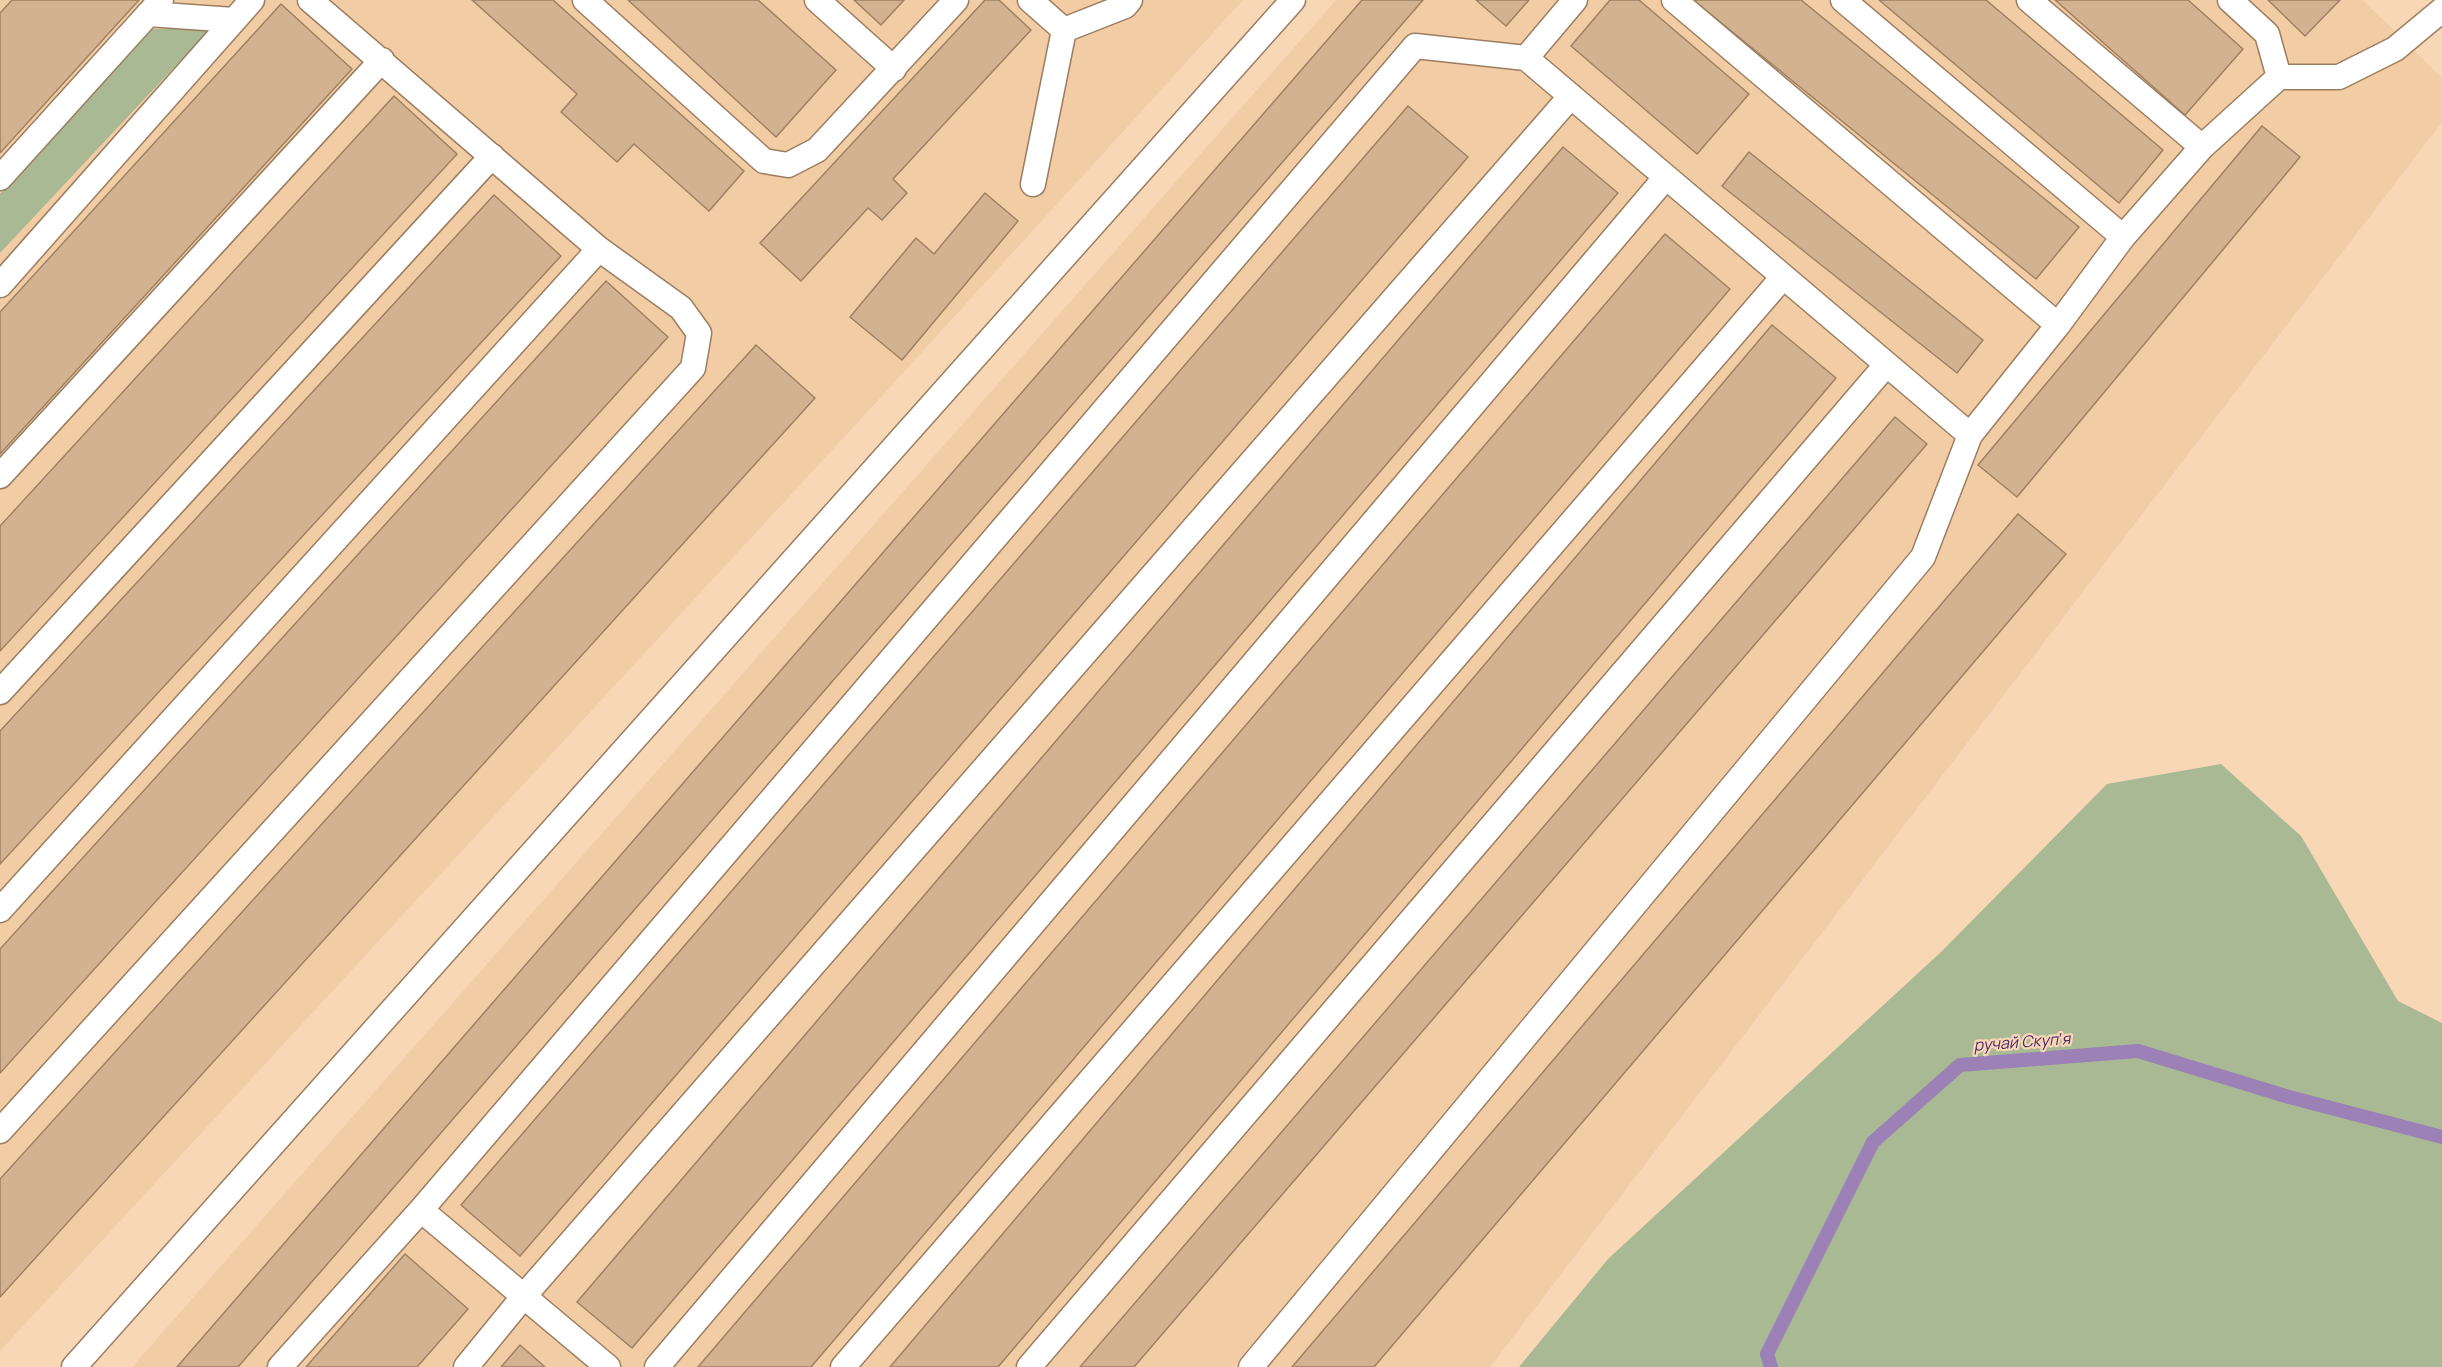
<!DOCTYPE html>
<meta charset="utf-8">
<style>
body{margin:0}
canvas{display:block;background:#f8d7b6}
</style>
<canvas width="2442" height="1367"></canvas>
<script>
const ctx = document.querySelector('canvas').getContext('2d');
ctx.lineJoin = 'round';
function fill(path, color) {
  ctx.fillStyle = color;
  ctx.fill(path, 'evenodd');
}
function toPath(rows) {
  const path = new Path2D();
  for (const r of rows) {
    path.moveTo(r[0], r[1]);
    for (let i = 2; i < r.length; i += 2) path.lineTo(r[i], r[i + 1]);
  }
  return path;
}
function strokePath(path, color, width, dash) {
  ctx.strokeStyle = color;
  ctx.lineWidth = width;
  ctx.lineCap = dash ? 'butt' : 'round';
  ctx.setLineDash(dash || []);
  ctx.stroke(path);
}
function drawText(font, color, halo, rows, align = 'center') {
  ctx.font = font + ' Manrope,sans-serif';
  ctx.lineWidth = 4.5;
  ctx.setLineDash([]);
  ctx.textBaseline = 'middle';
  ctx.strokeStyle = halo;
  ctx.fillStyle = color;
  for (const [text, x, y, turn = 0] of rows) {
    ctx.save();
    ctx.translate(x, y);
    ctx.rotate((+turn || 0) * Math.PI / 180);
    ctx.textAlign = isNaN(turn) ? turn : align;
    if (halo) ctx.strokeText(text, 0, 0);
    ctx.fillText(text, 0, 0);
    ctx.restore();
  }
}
fill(toPath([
 [0,0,1243,0,871,408,0,1351],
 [1336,0,2363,0,2442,78,2442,122,1490,1367,132,1367]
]), '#f2cca5');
fill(toPath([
 [153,29,210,29,0,253,0,194],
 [2221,764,2301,836,2398,1001,2442,1023,2442,1367,1519,1367,1608,1259,1941,952,2107,784]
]), '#a8b994');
strokePath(toPath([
 [1771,1367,1767,1354,1873,1142,1960,1065,2138,1051,2289,1097,2442,1137]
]), '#9c81b6', 14);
const building = toPath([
 [12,0,139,0,0,153,0,13,12,0],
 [472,0,553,0,744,171,709,211,634,144,617,162,561,112,577,94,472,0],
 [628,0,758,0,836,70,776,137,628,0],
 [854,0,904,0,881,25,854,0],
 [985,0,999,0,1031,30,893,179,907,193,882,220,868,208,801,281,760,243,985,0],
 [1362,0,1423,0,238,1367,177,1367,1362,0],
 [1476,0,1529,0,1506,26,1476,0],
 [1610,0,1639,0,1749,94,1697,154,1571,46,1610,0],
 [1693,0,1801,0,2079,227,2036,279,1693,0],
 [1879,0,1986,0,2163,150,2119,203,1879,0],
 [2055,0,2188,0,2243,49,2185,115,2055,0],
 [2268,0,2340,0,2305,36,2268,0],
 [281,4,352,69,0,454,0,312,281,4],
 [394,96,457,154,0,651,0,526,394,96],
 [1408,106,1468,157,520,1256,461,1205,1408,106],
 [2262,126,2300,157,2017,497,1978,465,2262,126],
 [1563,147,1618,193,632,1348,577,1302,1563,147],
 [1749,152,1983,340,1957,373,1722,186,1749,152],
 [985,193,1018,221,902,360,850,317,916,238,934,254,985,193],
 [494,195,561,256,0,864,0,731,494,195],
 [1665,234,1730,289,811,1367,698,1367,1665,234],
 [606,281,668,337,0,1073,0,949,606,281],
 [1772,325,1836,378,998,1367,890,1367,1772,325],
 [756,345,815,398,0,1297,0,1179,756,345],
 [1895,417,1927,444,1134,1367,1080,1367,1895,417],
 [2018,514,2066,554,1374,1367,1292,1367,2018,514],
 [405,1254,468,1309,417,1367,306,1367,405,1254],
 [520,1345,545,1367,501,1367,520,1345]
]);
fill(building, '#d2b291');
strokePath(building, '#9f8061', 1.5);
const service = toPath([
 [585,0,764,161,788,165,817,150,956,0],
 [817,0,894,69],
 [1030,0,1064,30,1125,6,1130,0],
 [1575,0,1526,58,1970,435],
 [1674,0,2058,325,2123,237,2202,147],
 [1843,0,2123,237],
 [2029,0,2202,147,2279,77,2339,77,2395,49,2442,10],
 [2230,0,2267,34,2279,77],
 [148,14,234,20],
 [0,178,161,0],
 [1033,184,1064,30],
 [0,285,252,0],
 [0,476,382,60],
 [0,692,492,156],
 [0,910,599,249],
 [0,1131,693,368,699,333,681,308,599,249,310,0],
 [421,1210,608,1367],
 [74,1367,1293,0],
 [280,1367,421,1210,1415,46,1526,58],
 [466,1367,524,1296,1571,96],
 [657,1367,1666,177],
 [843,1367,1783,277],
 [1029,1367,1886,365],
 [1251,1367,1923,557,1970,435,2058,325]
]);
strokePath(service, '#9c7e5f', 27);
strokePath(service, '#fff', 24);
drawText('italic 16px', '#4e2a6c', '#f8d7b6', [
 ["ручай Скупʼя",2022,1043,-4]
]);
</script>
